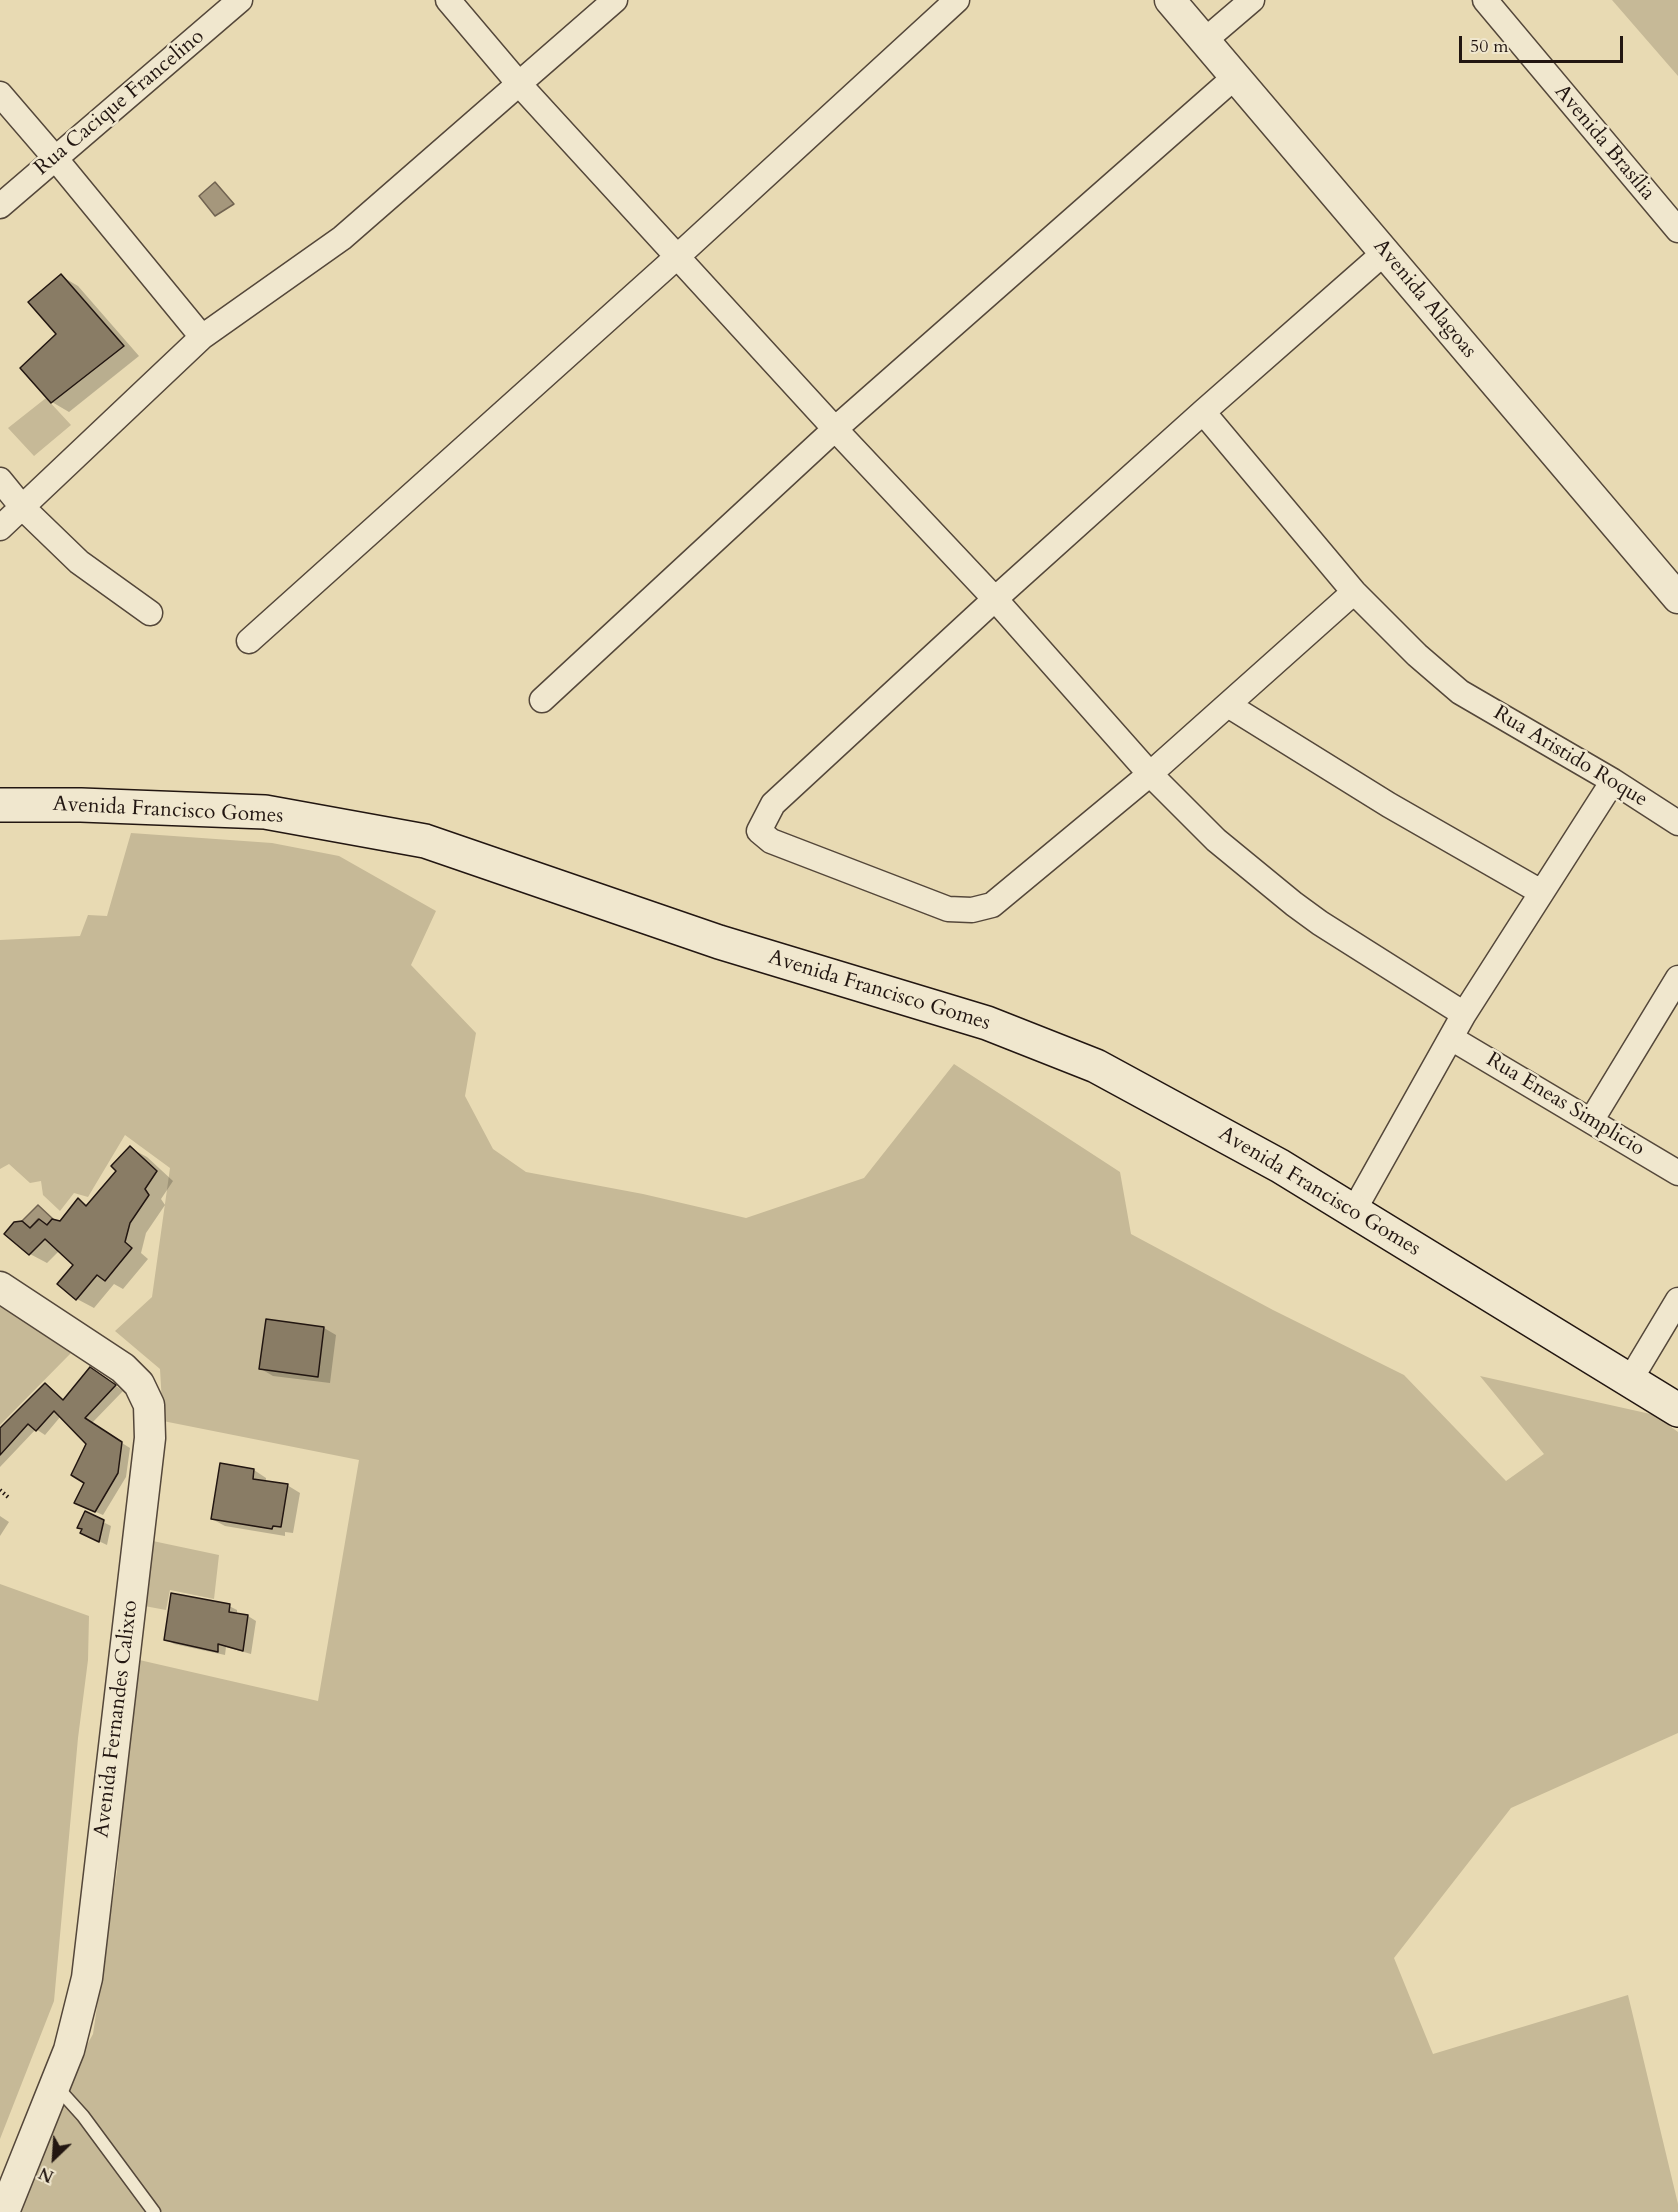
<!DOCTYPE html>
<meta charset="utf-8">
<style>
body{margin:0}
#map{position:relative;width:1678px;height:2212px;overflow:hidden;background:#e8dab3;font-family:Cardo,serif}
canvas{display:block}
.north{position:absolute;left:24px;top:2128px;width:60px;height:60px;-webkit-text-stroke:4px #f0e7ce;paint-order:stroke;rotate:205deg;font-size:16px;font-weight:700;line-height:24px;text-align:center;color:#221611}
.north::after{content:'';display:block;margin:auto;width:21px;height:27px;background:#221611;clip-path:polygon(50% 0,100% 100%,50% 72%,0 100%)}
.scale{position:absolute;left:1459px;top:36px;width:164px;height:27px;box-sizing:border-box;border:3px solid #221611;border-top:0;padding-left:8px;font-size:18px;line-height:21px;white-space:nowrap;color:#221611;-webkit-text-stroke:4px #f0e7ce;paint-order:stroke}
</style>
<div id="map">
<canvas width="1678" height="2212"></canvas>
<div class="north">N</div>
<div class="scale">50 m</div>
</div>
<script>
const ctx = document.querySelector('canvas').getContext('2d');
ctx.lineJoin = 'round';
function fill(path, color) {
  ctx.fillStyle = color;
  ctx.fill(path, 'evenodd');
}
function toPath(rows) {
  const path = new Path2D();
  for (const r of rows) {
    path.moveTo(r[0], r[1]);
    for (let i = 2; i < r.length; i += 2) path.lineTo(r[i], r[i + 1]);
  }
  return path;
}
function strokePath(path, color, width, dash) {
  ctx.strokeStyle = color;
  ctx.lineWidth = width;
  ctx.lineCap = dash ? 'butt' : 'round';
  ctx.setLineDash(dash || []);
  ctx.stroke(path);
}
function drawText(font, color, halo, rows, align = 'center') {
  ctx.font = font + ' Cardo,serif';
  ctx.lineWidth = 5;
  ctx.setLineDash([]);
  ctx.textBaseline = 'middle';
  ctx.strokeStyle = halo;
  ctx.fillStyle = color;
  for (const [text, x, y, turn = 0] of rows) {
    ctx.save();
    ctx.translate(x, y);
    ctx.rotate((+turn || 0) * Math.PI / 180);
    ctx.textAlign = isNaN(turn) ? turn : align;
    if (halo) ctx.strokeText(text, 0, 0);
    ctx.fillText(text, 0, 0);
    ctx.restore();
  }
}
fill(toPath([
 [1612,0,1678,0,1678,76],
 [46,398,71,425,34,456,8,428],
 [131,833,272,843,339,856,436,911,411,965,476,1033,465,1096,493,1149,526,1172,643,1194,746,1218,864,1178,954,1064,1120,1172,1131,1234,1273,1310,1404,1375,1506,1481,1544,1454,1480,1376,1655,1415,1678,1432,1678,1733,1511,1808,1394,1958,1433,2054,1628,1995,1678,2204,1678,2212,15,2212,55,2103,93,2034,117,1871,135,1659,318,1701,359,1460,163,1421,160,1369,115,1331,152,1297,170,1168,125,1135,88,1197,74,1193,60,1211,43,1195,41,1181,30,1183,9,1164,0,1169,0,940,80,936,88,915,107,916],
 [0,1305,71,1353,0,1425],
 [148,1540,219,1555,214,1599,170,1590,166,1610,139,1605],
 [0,1584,89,1616,88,1660,78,1738,54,2001,0,2139]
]), '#c6b997');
const water = toPath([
 [215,182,234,204,215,216,199,196,215,182],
 [38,1205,53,1219,47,1225,38,1219,30,1228,22,1221,38,1205]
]);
fill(water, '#a5977c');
strokePath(water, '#716351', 1.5);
fill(toPath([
 [61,276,78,286,139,356,69,412,52,402],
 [130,1148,147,1157,173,1181,161,1199,165,1205,146,1233,141,1253,148,1259,123,1289,114,1284,94,1308,77,1299,59,1284,75,1265,60,1250,47,1263,30,1254,22,1223,31,1228,60,1223,79,1200,89,1206,118,1171],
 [324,1328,336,1335,330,1383,273,1376,261,1369],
 [98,1373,123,1391,91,1424,130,1448,126,1477,103,1515,84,1507,88,1444,61,1416,45,1435,36,1429,0,1467,0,1428,45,1384,63,1399,59,1403],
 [221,1465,254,1470,266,1478,266,1482,287,1485,300,1493,293,1533,285,1532,285,1536,225,1526,212,1519],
 [0,1516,9,1522,0,1536],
 [103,1522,111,1526,107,1545,90,1537],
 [229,1606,237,1610,237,1615,248,1616,256,1621,251,1654,226,1647,225,1655,174,1644,166,1639]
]), '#0003');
const building = toPath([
 [61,274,124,346,51,403,20,368,56,334,28,302,61,274],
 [130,1146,157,1171,145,1189,149,1195,130,1223,125,1242,132,1248,105,1281,97,1275,76,1300,57,1284,73,1265,45,1239,29,1255,4,1234,14,1222,22,1221,30,1228,39,1219,47,1225,52,1219,60,1221,78,1198,86,1206,116,1171,111,1166,130,1146],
 [266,1319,324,1327,318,1377,259,1369,266,1319],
 [90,1367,116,1385,85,1418,122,1442,118,1473,95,1512,74,1503,84,1483,71,1475,86,1444,54,1411,36,1431,28,1424,0,1455,0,1428,45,1383,63,1400,90,1367],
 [220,1463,254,1469,253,1479,288,1484,281,1527,273,1526,272,1529,211,1519,220,1463],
 [85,1511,104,1520,99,1542,80,1533,82,1529,77,1528,85,1511],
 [171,1593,230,1604,229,1612,248,1615,243,1651,218,1644,218,1652,164,1640,171,1593]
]);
fill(building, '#897c65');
strokePath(building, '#221611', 1.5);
const service = toPath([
 [55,2085,83,2116,154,2212]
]);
const minor = toPath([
 [448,0,520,85,835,429,995,599,1150,774,1216,840,1294,904,1320,923,1464,1014],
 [1485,0,1678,230],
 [1204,41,1252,0],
 [0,94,55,158,202,337],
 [0,206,240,0],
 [1203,412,1354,592,1417,655,1460,692,1613,781,1678,823],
 [0,480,22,507,79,562,150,613],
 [0,528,202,337,342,238,615,0],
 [1354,592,1150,774,992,905,972,910,948,909,771,841,759,831,773,804,995,599,1203,412,1384,253],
 [249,641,678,256,957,0],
 [542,700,835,429,1236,76],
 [1228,705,1389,805,1541,892],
 [1451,1038,1678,1173],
 [1591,1121,1678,978],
 [1353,1212,1464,1014,1613,781],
 [1630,1380,1678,1300]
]);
const tertiary = toPath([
 [1170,0,1678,598],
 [0,1287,123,1368,139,1384,149,1405,150,1438,87,1978,69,2050,4,2212]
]);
const secondary = toPath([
 [0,805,81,805,265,812,425,841,719,942,987,1023,1096,1066,1280,1166,1678,1410]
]);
strokePath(service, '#54473a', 15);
strokePath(minor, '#54473a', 27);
strokePath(tertiary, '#54473a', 33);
strokePath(secondary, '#221611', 36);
strokePath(toPath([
 [0,1490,8,1497]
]), '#221611', 4, [1.5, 3]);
strokePath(service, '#f0e7ce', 12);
strokePath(minor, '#f0e7ce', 24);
strokePath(tertiary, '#f0e7ce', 30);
strokePath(secondary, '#f0e7ce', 33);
drawText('21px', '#221611', '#f0e7ce', [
 ["Rua Cacique Francelino",120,103,-40],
 ["Avenida Brasília",1604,143,50],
 ["Avenida Alagoas",1424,299,50],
 ["Rua Aristido Roque",1570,757,31],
 ["Avenida Francisco Gomes",168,811,3],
 ["Avenida Francisco Gomes",879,991,17],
 ["Rua Eneas Simplicio",1565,1105,31],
 ["Avenida Francisco Gomes",1319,1192,31],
 ["Avenida Fernandes Calixto",117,1719,-83]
]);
</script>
